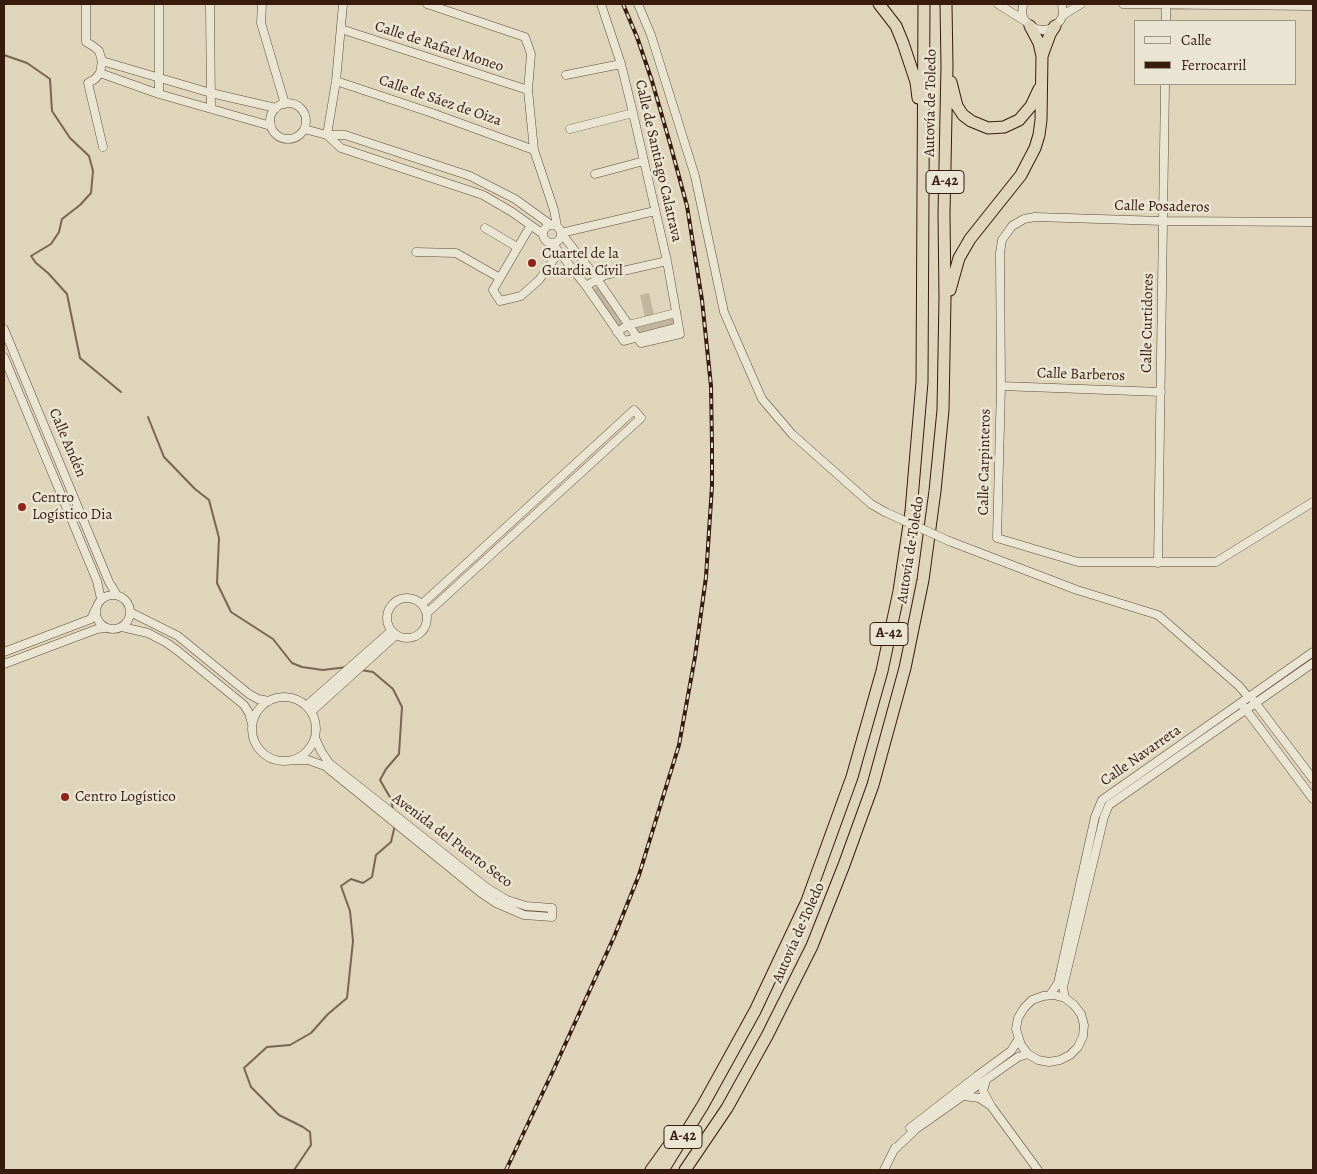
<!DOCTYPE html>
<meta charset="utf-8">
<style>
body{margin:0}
#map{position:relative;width:1317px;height:1174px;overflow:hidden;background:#ded5bb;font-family:Alegreya,serif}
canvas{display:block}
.frame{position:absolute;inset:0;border:5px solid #371b0d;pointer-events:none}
.legend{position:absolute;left:1134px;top:20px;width:162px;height:65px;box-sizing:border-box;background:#eae4d3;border:1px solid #a29484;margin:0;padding:6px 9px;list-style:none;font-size:15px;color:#371b0d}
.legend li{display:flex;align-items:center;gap:10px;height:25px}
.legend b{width:25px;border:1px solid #a29484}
</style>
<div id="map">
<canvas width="1317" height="1174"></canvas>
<div class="frame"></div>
<ul class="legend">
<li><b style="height:6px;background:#eae4d3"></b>Calle</li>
<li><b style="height:6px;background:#371b0d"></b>Ferrocarril</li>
</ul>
</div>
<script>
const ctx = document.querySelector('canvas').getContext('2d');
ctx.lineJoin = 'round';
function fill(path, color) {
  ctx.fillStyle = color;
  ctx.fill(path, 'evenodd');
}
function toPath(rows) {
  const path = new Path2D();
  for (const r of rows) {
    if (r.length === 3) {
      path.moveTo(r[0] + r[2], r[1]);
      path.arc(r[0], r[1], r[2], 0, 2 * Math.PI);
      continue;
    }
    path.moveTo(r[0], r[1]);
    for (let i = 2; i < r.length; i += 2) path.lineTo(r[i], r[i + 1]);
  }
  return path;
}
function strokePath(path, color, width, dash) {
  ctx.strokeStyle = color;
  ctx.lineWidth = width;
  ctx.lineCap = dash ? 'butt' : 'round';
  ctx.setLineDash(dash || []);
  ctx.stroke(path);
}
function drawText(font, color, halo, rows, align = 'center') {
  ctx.font = font + ' Alegreya,serif';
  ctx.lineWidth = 5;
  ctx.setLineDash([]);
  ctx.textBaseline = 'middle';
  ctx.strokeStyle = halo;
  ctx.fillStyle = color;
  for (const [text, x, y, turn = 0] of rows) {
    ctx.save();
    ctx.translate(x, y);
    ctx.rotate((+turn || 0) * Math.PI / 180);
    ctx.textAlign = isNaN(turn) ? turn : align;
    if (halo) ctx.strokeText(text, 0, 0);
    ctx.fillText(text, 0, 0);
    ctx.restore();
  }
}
fill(toPath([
 [595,287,598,288,622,322,621,325,617,326,593,290],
 [649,293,654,315,645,317,640,295],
 [671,318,674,320,672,324,636,333,635,327]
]), '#c2b59d');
strokePath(toPath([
 [4,55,27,63,50,79,52,111,70,138,89,156,93,171,91,193,80,205,62,219,59,232,51,244,31,256,36,263,48,273,67,294,80,358,121,392],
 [148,417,164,457,195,489,209,500,219,538,217,583,231,612,273,639,292,663,302,667,323,670,347,667],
 [361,670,373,672,393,689,402,707,399,754,386,769,380,780,391,799,393,810],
 [294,1170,311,1145,310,1132,303,1127,279,1115,251,1087,244,1068,267,1047,290,1045,311,1033,328,1014,347,998,353,941,350,911,341,886,351,879,363,883,372,877,376,855,391,842,395,825]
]), '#796552', 2);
const minor = toPath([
 [86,4,86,42,93,46,99,51,102,61,100,73,95,79,88,83,103,147],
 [159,4,159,94],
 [210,4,211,108],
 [262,4,261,23,285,104],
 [427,4,525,37,531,54,528,90,534,150,554,210,557,226],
 [601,4,621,64,633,113,667,261,680,334,641,343,595,276,561,233,655,211],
 [638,4,651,35,695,176,724,312,762,399,792,434,871,504,885,512],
 [998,4,1025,21],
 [1023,4,1022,14,1025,21,1036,29,1043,30,1050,29,1060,21,1063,15,1062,4],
 [1123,4,1313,6],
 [1063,15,1081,4],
 [1166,21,1166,4],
 [341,29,528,90],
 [102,61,211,93,276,108],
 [100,73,159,94,271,126],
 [566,75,621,64],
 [336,81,432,113,534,150],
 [288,121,18],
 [304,129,327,135,345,135,470,176,515,199,551,225],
 [570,129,633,113],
 [327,135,341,148,483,195,512,212,543,234],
 [327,135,336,81,343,4],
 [595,174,644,161],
 [1313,222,1163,221,1035,217,1024,219,1012,226,1002,240,1000,253,1001,386,997,538,1078,562,1216,562,1313,502],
 [552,234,9],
 [485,228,517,247],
 [528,230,493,290,500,301,521,296,539,280,559,252],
 [552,243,586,286,624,341,678,327],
 [416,252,456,253,500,278],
 [586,286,605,275,667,261],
 [4,329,109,582,117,595],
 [617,332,628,325,676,313],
 [4,357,97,581,101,599],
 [1001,386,1161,392],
 [949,541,1077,590,1158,615,1239,686,1245,693],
 [1158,563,1165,84],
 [113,612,17],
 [407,618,20],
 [422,604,634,410,641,418,427,613],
 [130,612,178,636,249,694,258,699,269,701],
 [122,627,148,633,167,643,178,651,244,705,249,713,252,724],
 [4,652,91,619,95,610],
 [4,664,97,629,105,628],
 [284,729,32],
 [1254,701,1313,779],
 [306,706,391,631],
 [1244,707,1313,799],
 [311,712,396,635],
 [294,760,308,760,325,766,481,893,496,903,524,915,552,917,552,908,526,906,507,900,487,888,329,763,321,751,315,738],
 [1050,995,1058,983,1095,817,1102,800,1313,652],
 [1065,998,1063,987,1104,817,1109,805,1313,663],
 [964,1096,979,1098,991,1106,983,1091,986,1080],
 [991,1106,1038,1170],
 [910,1128,977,1076,1011,1051,1018,1040],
 [894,1150,916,1129,1018,1057,1028,1054,1038,1060,1049,1062,1060,1060,1070,1055,1078,1047,1083,1036,1084,1025,1081,1014,1074,1005,1065,998,1054,995,1043,996,1032,1000,1024,1008,1018,1018,1016,1029,1021,1045,1028,1054],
 [884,1170,895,1148]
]);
const highway = toPath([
 [879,4,896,26,903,43,916,82,918,98],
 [1042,56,1050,34,1055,26],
 [951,82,957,106,963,115,971,121,988,128,1004,127,1019,120,1031,106,1039,89],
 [950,290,959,258,970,239,1021,175,1035,148,1039,135,1041,120,1042,56,1039,43,1030,26],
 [651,1170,677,1134],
 [663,1170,703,1105,755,1011,807,901,852,777,882,671,899,591,911,511,922,382,924,4],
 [685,1170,727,1108,767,1036,812,946,844,865,873,785,905,668,923,580,935,491,943,410,945,298,944,214,947,66,946,4]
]);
strokePath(minor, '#614a38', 9);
strokePath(highway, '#371b0d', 13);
strokePath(minor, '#eae4d3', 8);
strokePath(highway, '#ded5bb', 11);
const rail = toPath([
 [506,1170,553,1071,614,937,639,875,679,745,695,657,706,577,712,486,712,444,711,386,702,300,687,206,671,147,652,81,637,37,623,4]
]);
strokePath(rail, '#371b0d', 4);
strokePath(rail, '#eae4d3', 2, [5.5]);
const minorBridge = toPath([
 [885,512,949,541]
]);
strokePath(minorBridge, '#614a38', 9, []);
strokePath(minorBridge, '#eae4d3', 8);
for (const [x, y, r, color] of [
 [532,263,5,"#8f2418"],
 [22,507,5,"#8f2418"],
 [65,797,5,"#8f2418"]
]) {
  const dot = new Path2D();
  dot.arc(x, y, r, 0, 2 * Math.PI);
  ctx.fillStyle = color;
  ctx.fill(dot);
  strokePath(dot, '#eae4d3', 2);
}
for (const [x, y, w] of [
 [945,182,38],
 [889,634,38],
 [683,1137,38]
]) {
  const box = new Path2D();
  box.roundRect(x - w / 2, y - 11.5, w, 23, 4);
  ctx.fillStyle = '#eae4d3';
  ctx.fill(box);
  strokePath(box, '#371b0d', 1);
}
drawText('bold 14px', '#371b0d', null, [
 ["A-42",945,182],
 ["A-42",889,634],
 ["A-42",683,1137]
]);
drawText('15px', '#371b0d', '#eae4d3', [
 ["Calle de Rafael Moneo",439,47,18],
 ["Calle de Sáez de Oiza",440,101,19],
 ["Autovía de Toledo",931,103,-89],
 ["Calle de Santiago Calatrava",658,161,77],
 ["Calle Posaderos",1162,207,1],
 ["Calle Curtidores",1148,323,-89],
 ["Calle Barberos",1081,375,2],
 ["Calle Andén",67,443,67],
 ["Calle Carpinteros",985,462,-89],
 ["Autovía de Toledo",911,550,-81],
 ["Calle Navarreta",1141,756,-35],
 ["Avenida del Puerto Seco",452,841,37],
 ["Autovía de Toledo",799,933,-66]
]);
drawText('15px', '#371b0d', '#eae4d3', [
 ["Cuartel de la",542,254],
 ["Guardia Cívil",542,271],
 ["Centro",32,498],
 ["Logístico Dia",32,515],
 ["Centro Logístico",75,797]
], 'left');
</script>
